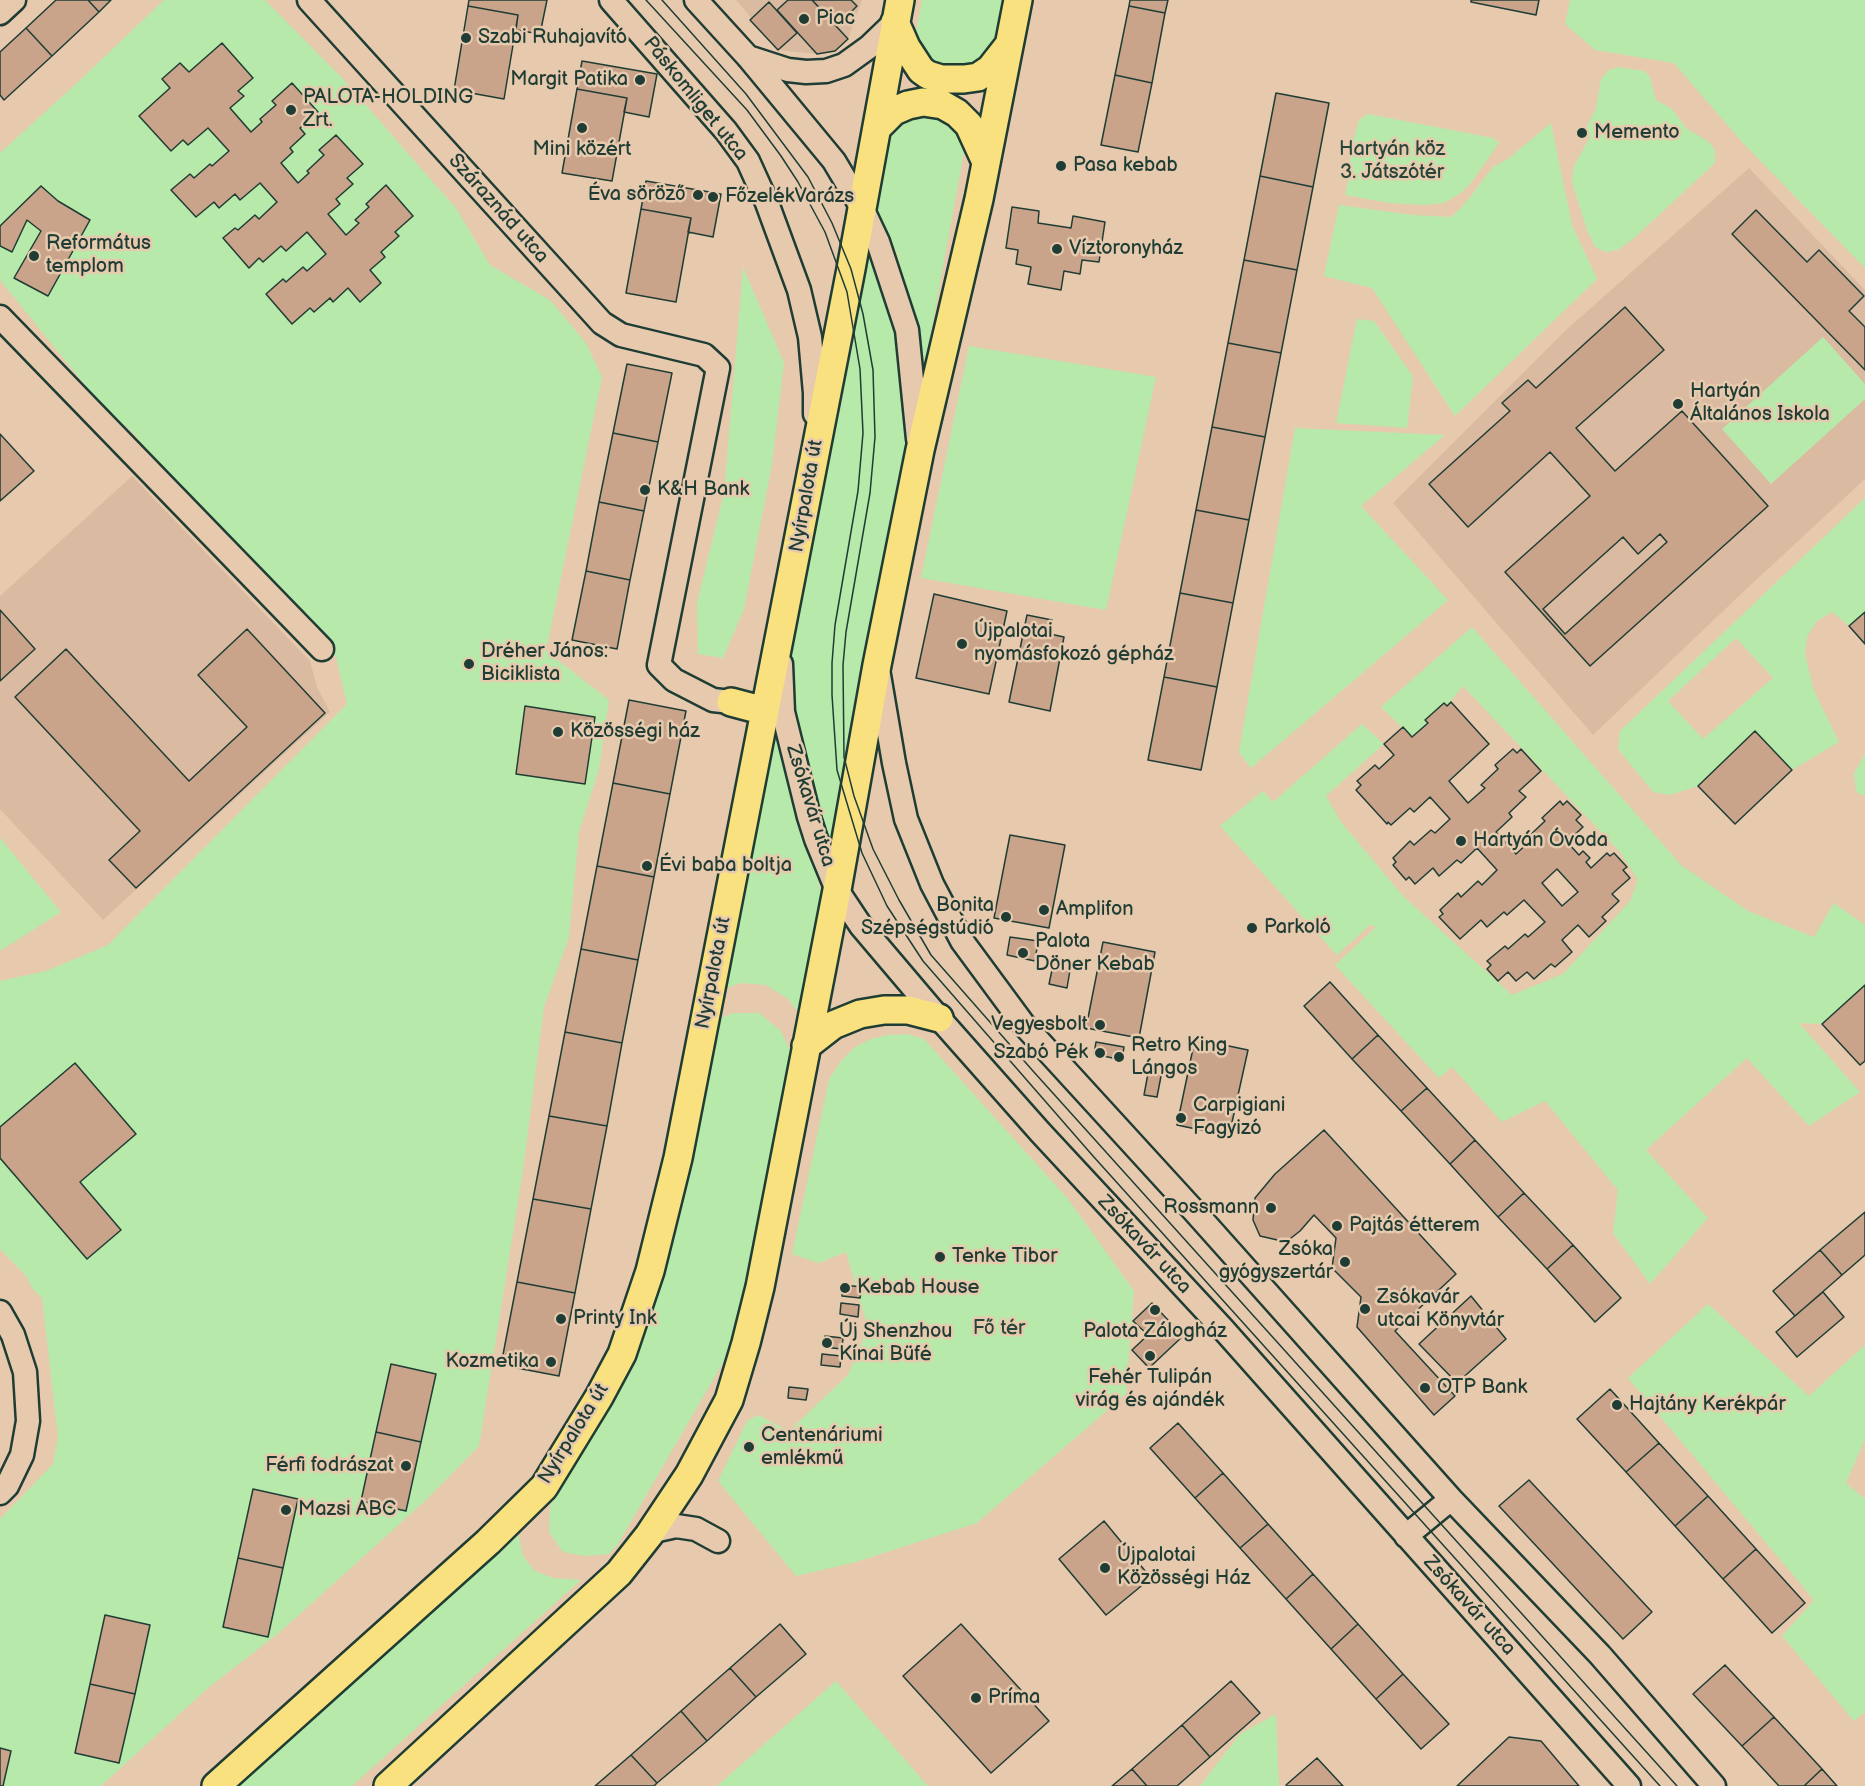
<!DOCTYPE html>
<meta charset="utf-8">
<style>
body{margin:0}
canvas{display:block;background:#e7caae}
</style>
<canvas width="1865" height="1786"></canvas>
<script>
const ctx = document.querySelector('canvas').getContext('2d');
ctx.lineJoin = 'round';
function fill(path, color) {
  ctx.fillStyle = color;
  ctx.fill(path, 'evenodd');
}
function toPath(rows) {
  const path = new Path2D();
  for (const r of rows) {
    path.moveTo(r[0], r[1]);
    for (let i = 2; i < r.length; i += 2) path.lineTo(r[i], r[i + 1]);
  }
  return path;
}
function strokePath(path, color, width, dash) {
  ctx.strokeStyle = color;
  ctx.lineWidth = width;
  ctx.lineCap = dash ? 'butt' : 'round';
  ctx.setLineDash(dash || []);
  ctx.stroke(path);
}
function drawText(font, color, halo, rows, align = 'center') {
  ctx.font = font + ' "Balsamiq Sans",sans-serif';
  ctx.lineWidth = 5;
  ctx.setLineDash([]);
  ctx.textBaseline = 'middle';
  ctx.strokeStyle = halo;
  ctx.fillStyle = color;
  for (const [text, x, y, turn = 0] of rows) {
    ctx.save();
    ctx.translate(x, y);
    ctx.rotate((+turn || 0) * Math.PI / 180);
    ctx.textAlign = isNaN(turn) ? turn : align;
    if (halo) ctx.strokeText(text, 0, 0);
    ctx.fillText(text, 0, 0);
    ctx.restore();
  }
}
fill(toPath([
 [736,0,862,0,848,39,835,51,817,54,778,50],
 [1749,168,1865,290,1865,479,1739,596,1593,735,1393,503,1566,330],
 [132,476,310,661,317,687,330,712,103,920,0,809,0,596]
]), '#dabba1');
fill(toPath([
 [164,0,265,0,345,81,432,181,456,208,490,265,550,300,586,343,602,377,546,651,609,700,599,769,579,832,569,937,544,1007,523,1170,479,1446,425,1501,280,1632,208,1688,101,1786,0,1786,0,1519,53,1464,58,1437,42,1298,32,1288,27,1277,0,1249,0,981,46,971,108,945,347,704,336,657,195,515,135,435,98,401,0,280,0,153,78,82],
 [922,0,1004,0,996,43,980,67,938,72,914,44],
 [1570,0,1865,0,1865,268,1741,141,1674,63,1595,50,1565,24],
 [1619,67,1644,71,1650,77,1656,100,1672,109,1686,128,1709,142,1715,150,1715,163,1632,240,1617,250,1606,252,1595,247,1587,230,1572,182,1573,171,1575,164,1590,137,1587,127,1596,108,1601,79,1609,70],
 [922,106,968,130,921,387,917,325,896,251,872,208,889,122],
 [1368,114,1493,138,1499,143,1471,183,1461,193,1444,203,1424,205,1389,203,1345,195,1350,173,1350,150,1359,120],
 [1551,123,1572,225,1597,279,1455,416,1372,288,1324,276,1339,205,1413,215,1451,217,1462,207,1493,167,1508,159],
 [864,243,885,296,898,338,909,442,831,859,781,663],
 [743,267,784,363,772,464,744,609,723,658,698,654,697,603,724,493],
 [1357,319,1374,321,1413,376,1407,428,1336,423],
 [1823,337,1865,384,1865,399,1771,484,1722,429],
 [969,346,1156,377,1106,610,921,578],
 [1295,428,1445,435,1361,506,1448,600,1251,768,1239,752],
 [1865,498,1865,612,1849,626,1832,612,1817,621,1807,637,1805,655,1814,691,1839,742,1792,770,1755,731,1698,786,1670,795,1653,792,1618,749,1620,731],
 [1736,638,1773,678,1703,739,1668,701],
 [1472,627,1681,865,1748,911,1814,937,1834,903,1865,925,1865,985,1822,1024,1799,1023,1860,1092,1809,1126,1747,1058,1646,1150,1708,1218,1650,1284,1613,1233,1618,1190,1545,1101,1502,1122,1452,1067,1439,1078,1335,965,1376,927,1370,925,1337,955,1220,826,1263,791,1273,802,1362,724,1384,744,1326,796,1341,822,1403,896,1512,995,1563,974,1630,901,1638,880,1620,852,1463,686,1447,706,1444,703,1426,719,1428,723,1412,737,1381,707],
 [772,704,823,900,799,1013,788,999,766,985,740,983,717,992],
 [1865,754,1865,796,1856,792,1854,773],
 [0,838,61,912,0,951],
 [733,1013,759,1013,781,1031,791,1052,732,1347,618,1544,609,1554,585,1556,563,1552,549,1532,550,1507,554,1493,611,1403,711,1022],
 [907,1034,924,1039,1068,1199,1134,1291,1126,1394,977,1523,856,1562,796,1576,718,1481,747,1421,758,1415,789,1431,848,1375,868,1328,846,1252,819,1263,792,1254,829,1079,841,1061,855,1047,871,1039,887,1035],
 [1708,1304,1809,1396,1865,1345,1865,1439,1846,1483,1865,1499,1865,1712,1854,1721,1782,1636,1814,1600,1628,1378],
 [518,1533,523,1556,535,1571,553,1578,581,1580,352,1786,238,1786],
 [836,1681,928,1786,717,1786],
 [1276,1714,1279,1786,1200,1786,1240,1734]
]), '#b7e9aa');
const building = toPath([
 [56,0,88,0,99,12,52,56,26,28,56,0],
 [88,0,111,0,99,12,88,0],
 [469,0,547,0,540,34,516,30,518,15,468,6,469,0],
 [788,0,812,0,848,39,835,51,817,54,777,10,788,0],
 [812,0,851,0,857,6,837,26,812,0],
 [1130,0,1168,0,1165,13,1129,6,1130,0],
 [1471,0,1539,0,1536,15,1471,2,1471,0],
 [769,2,797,33,778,50,750,20,769,2],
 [468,6,518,15,504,99,454,90,468,6],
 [1129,6,1165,13,1152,83,1115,75,1129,6],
 [26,28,52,56,4,100,0,95,0,52,26,28],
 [222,43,253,78,238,91,244,96,230,108,251,132,262,122,260,119,276,105,272,101,292,83,318,112,300,128,305,134,290,148,293,152,281,163,298,183,309,173,307,171,324,155,319,150,336,135,363,164,347,178,353,184,336,199,340,204,328,214,346,235,359,223,355,220,369,207,366,204,386,185,413,216,395,232,399,236,381,252,385,257,370,270,381,283,360,302,348,288,333,302,330,298,314,312,310,308,292,324,266,294,283,279,286,282,303,267,307,271,326,254,307,232,286,251,281,246,263,262,259,258,249,268,223,238,235,228,238,230,255,215,259,219,277,202,260,183,240,200,235,194,219,208,214,202,196,217,171,190,190,174,194,178,210,164,212,166,229,151,208,128,188,145,183,140,171,151,139,116,170,88,162,79,180,63,189,72,222,43],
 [582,61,657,74,649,117,624,112,627,98,577,89,582,61],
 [1115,75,1152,83,1138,152,1101,145,1115,75],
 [577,89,627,98,612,181,562,173,577,89],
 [1276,93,1329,103,1313,187,1260,176,1276,93],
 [1260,176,1313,187,1297,270,1244,260,1260,176],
 [646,181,721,194,713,237,688,232,691,218,641,209,646,181],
 [41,186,58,201,90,220,48,296,14,278,41,231,27,220,12,252,0,246,0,226,41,186],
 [1012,207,1039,211,1038,223,1071,228,1073,216,1105,222,1099,262,1082,260,1080,274,1064,271,1061,290,1028,284,1031,267,1016,264,1018,250,1006,248,1012,207],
 [641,209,691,218,676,302,626,293,641,209],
 [1756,210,1807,262,1819,250,1864,296,1849,311,1865,327,1865,370,1732,234,1756,210],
 [1244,260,1297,270,1281,353,1228,343,1244,260],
 [1625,307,1664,350,1576,428,1615,471,1682,411,1768,506,1590,666,1505,572,1590,496,1550,452,1468,527,1429,484,1510,411,1502,403,1528,380,1536,388,1625,307],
 [1660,534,1667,542,1565,634,1543,609,1623,537,1638,554,1660,534],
 [1228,343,1281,353,1265,437,1212,427,1228,343],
 [627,364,672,373,658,442,613,433,627,364],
 [1212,427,1265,437,1249,520,1196,510,1212,427],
 [613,433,658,442,644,511,599,502,613,433],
 [0,434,34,471,0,501,0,434],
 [599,502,644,511,630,580,586,571,599,502],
 [1196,510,1249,520,1233,603,1180,593,1196,510],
 [586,571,630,580,617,649,572,640,586,571],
 [1180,593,1233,603,1217,687,1164,677,1180,593],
 [934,594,1007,611,989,694,916,678,934,594],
 [0,610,35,649,0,681,0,610],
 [1865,612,1865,644,1849,626,1865,612],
 [1027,615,1052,620,1050,634,1064,637,1050,711,1009,702,1027,615],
 [247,629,325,713,136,888,109,860,140,831,15,697,66,649,189,781,247,727,198,675,247,629],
 [1164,677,1217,687,1201,770,1148,760,1164,677],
 [629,700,686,711,670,794,613,783,629,700],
 [1451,702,1489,744,1449,781,1468,803,1485,788,1481,785,1498,769,1495,765,1513,749,1517,753,1521,749,1541,771,1519,791,1526,797,1509,813,1512,817,1496,832,1516,854,1531,840,1528,837,1545,821,1542,818,1560,801,1563,805,1567,801,1581,815,1576,820,1583,827,1567,842,1579,855,1583,851,1590,858,1586,862,1591,868,1607,853,1610,856,1614,853,1627,867,1623,870,1630,878,1612,894,1619,901,1602,917,1606,921,1589,937,1578,925,1562,940,1572,952,1555,967,1551,964,1534,979,1527,972,1516,981,1508,972,1498,981,1487,969,1491,965,1487,961,1505,946,1508,949,1525,934,1528,937,1545,922,1524,900,1507,915,1504,912,1487,927,1481,920,1460,939,1439,917,1443,914,1440,910,1458,893,1461,897,1478,881,1482,885,1497,870,1477,848,1461,863,1457,860,1439,876,1433,868,1415,884,1409,877,1406,880,1393,865,1396,862,1393,858,1410,841,1414,845,1431,830,1435,833,1450,819,1430,797,1414,812,1410,808,1391,825,1388,822,1387,824,1356,790,1361,785,1357,781,1375,765,1379,769,1394,755,1384,744,1403,727,1412,737,1428,723,1425,720,1444,703,1447,706,1451,702],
 [1557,869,1578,892,1562,906,1542,883,1557,869],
 [525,706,595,717,585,784,516,774,525,706],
 [1755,731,1792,770,1735,824,1698,786,1755,731],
 [613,783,670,794,654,877,597,866,613,783],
 [1010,835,1065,845,1049,928,994,918,1010,835],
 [597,866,654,877,638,960,581,949,597,866],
 [1010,937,1038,941,1035,961,1007,955,1010,937],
 [1103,942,1155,952,1139,1038,1086,1028,1103,942],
 [581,949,638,960,622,1043,565,1032,581,949],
 [1054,961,1071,964,1067,988,1049,984,1054,961],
 [1330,982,1378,1035,1352,1059,1304,1006,1330,982],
 [1865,985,1865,1061,1860,1065,1822,1024,1865,985],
 [565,1032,622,1043,607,1126,549,1116,565,1032],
 [1378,1035,1427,1088,1401,1111,1352,1059,1378,1035],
 [1195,1039,1248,1050,1229,1136,1177,1125,1195,1039],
 [1096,1042,1124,1047,1122,1060,1094,1054,1096,1042],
 [75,1063,136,1134,80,1182,121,1230,87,1259,0,1158,0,1127,75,1063],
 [1149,1068,1162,1071,1157,1097,1144,1095,1149,1068],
 [1427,1088,1475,1140,1450,1164,1401,1111,1427,1088],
 [549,1116,607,1126,591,1209,533,1199,549,1116],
 [1324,1130,1456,1274,1395,1331,1455,1396,1434,1415,1357,1327,1361,1297,1332,1268,1336,1238,1314,1215,1300,1231,1286,1242,1260,1236,1253,1220,1255,1198,1275,1174,1324,1130],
 [1475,1140,1524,1193,1498,1217,1450,1164,1475,1140],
 [1524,1193,1573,1245,1547,1269,1498,1217,1524,1193],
 [533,1199,591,1209,575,1293,517,1282,533,1199],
 [1865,1212,1865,1255,1842,1275,1820,1250,1865,1212],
 [1573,1245,1621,1298,1595,1322,1547,1269,1573,1245],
 [1820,1250,1842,1275,1795,1316,1773,1291,1820,1250],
 [517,1282,575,1293,559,1376,501,1365,517,1282],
 [843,1285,862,1287,860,1298,842,1296,843,1285],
 [1823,1292,1844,1317,1797,1357,1776,1332,1823,1292],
 [1471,1296,1506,1339,1457,1383,1419,1344,1471,1296],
 [841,1303,859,1305,858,1317,840,1314,841,1303],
 [1152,1303,1183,1336,1149,1368,1132,1350,1148,1335,1133,1321,1152,1303],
 [825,1336,843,1338,842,1349,823,1347,825,1336],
 [822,1354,841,1356,840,1367,821,1365,822,1354],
 [391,1364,436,1374,421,1442,376,1432,391,1364],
 [789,1387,808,1389,806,1400,788,1398,789,1387],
 [1610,1389,1659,1443,1626,1472,1577,1419,1610,1389],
 [1178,1423,1223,1473,1195,1498,1150,1448,1178,1423],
 [376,1432,421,1442,406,1511,361,1501,376,1432],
 [1659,1443,1708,1496,1675,1526,1626,1472,1659,1443],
 [1223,1473,1268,1524,1240,1548,1195,1498,1223,1473],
 [1529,1480,1652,1612,1623,1639,1499,1506,1529,1480],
 [253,1489,298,1499,283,1568,238,1558,253,1489],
 [1708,1496,1756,1549,1723,1579,1675,1526,1708,1496],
 [1104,1521,1151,1578,1106,1615,1059,1559,1104,1521],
 [1268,1524,1313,1574,1286,1599,1240,1548,1268,1524],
 [1756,1549,1805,1603,1772,1633,1723,1579,1756,1549],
 [238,1558,283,1568,268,1637,223,1627,238,1558],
 [1313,1574,1358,1624,1331,1649,1286,1599,1313,1574],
 [105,1615,150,1625,135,1694,90,1684,105,1615],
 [780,1624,806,1654,756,1697,730,1668,780,1624],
 [961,1624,1049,1721,991,1773,903,1676,961,1624],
 [1358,1624,1403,1674,1376,1699,1331,1649,1358,1624],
 [1725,1665,1774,1717,1742,1746,1693,1694,1725,1665],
 [730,1668,756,1697,707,1741,681,1711,730,1668],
 [1403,1674,1449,1724,1421,1749,1376,1699,1403,1674],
 [1231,1681,1260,1713,1210,1757,1182,1725,1231,1681],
 [90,1684,135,1694,119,1763,75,1753,90,1684],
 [681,1711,707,1741,657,1783,631,1755,681,1711],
 [1774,1717,1822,1769,1804,1786,1779,1786,1742,1746,1774,1717],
 [1182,1725,1210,1757,1177,1786,1147,1786,1132,1769,1182,1725],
 [1509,1737,1541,1741,1579,1786,1457,1786,1509,1737],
 [0,1748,11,1751,3,1786,0,1786,0,1748],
 [631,1755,657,1783,654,1786,595,1786,631,1755],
 [1317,1758,1343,1786,1287,1786,1286,1785,1317,1758],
 [1132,1769,1147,1786,1112,1786,1132,1769],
 [1822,1769,1837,1786,1804,1786,1822,1769]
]);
fill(building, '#c9a38a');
strokePath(building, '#1f3d34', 1.5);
const minor = toPath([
 [309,0,602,323,621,335,704,355,718,368,659,665,674,680,713,700,731,702],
 [611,0,726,131,748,161,767,203,799,290,810,337,815,393,815,414],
 [696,0,748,57,834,161,862,208,878,242,907,330,918,439],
 [0,13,14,0],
 [748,57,788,70,806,72,826,71,844,65,869,47,895,22],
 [0,317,322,649],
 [781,664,783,712,809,817,816,839,837,890,861,926,939,1018,1040,1132,1223,1329,1629,1786],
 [879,675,894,763,906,819,932,884,962,941,1024,1025,1195,1212,1451,1499,1600,1655,1714,1786],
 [0,1312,13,1335,25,1372,28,1421,22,1455,7,1486,0,1493],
 [649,1535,658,1530,676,1526,696,1529,718,1541],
 [1406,1536,1451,1499]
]);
const major = toPath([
 [895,22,906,47,921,70,928,75,941,79,964,79,978,77,990,69,1008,46],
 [878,127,894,111,908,105,923,102,943,105,957,113,969,125,986,162],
 [731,702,765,711],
 [806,1046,833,1025,860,1014,884,1010,908,1010,939,1018],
 [216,1786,488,1542,544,1487,599,1397,622,1354,650,1271,678,1158,851,269,900,0],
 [388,1786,619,1573,649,1535,689,1475,729,1400,746,1343,760,1287,837,890,877,665,920,450,979,199,1018,0]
]);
strokePath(minor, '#1f3d34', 27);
strokePath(major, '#1f3d34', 32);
strokePath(minor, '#e7caae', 22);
strokePath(major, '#fae180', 27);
strokePath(toPath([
 [646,0,747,110,781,156,798,182,825,232,847,292,860,369,863,433,858,491,835,625,832,663,832,695,837,770,862,853,887,906,923,961,1093,1156,1660,1786],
 [662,0,746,94,808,177,832,223,851,269,863,314,873,370,875,437,870,493,846,632,843,665,844,757,854,796,873,849,899,900,931,955,1033,1071,1677,1786]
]), '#1f3d34', 1.5);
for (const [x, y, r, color] of [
 [804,19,6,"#1f3d34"],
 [466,38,6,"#1f3d34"],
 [640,80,6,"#1f3d34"],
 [291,110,6,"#1f3d34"],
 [582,128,6,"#1f3d34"],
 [1582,133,6,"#1f3d34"],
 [1061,166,6,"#1f3d34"],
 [698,195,6,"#1f3d34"],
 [713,197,6,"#1f3d34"],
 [1057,249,6,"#1f3d34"],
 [34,256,6,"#1f3d34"],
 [1678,404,6,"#1f3d34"],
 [645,490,6,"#1f3d34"],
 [962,644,6,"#1f3d34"],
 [469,664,6,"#1f3d34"],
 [558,732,6,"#1f3d34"],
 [1461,841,6,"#1f3d34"],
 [647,866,6,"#1f3d34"],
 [1044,910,6,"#1f3d34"],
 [1006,917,6,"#1f3d34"],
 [1252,928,6,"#1f3d34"],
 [1023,953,6,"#1f3d34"],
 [1100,1025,6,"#1f3d34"],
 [1100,1053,6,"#1f3d34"],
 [1119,1057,6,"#1f3d34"],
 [1181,1118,6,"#1f3d34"],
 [1271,1208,6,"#1f3d34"],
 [1337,1226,6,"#1f3d34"],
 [940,1257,6,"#1f3d34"],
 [1345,1262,6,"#1f3d34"],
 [845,1288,6,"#1f3d34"],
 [1365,1309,6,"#1f3d34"],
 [1155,1310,6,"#1f3d34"],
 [561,1319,6,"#1f3d34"],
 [827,1343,6,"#1f3d34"],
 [1150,1356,6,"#1f3d34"],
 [551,1362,6,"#1f3d34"],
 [1425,1388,6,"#1f3d34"],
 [1617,1405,6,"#1f3d34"],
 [749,1447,6,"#1f3d34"],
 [406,1466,6,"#1f3d34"],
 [286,1510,6,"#1f3d34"],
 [1105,1568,6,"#1f3d34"],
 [976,1698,6,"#1f3d34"]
]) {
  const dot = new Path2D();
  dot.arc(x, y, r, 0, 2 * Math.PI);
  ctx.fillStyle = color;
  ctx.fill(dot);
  strokePath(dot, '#e7caae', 2);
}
drawText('20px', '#1f3d34', '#e7caae', [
 ["Piac",816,19],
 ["Szabi Ruhajavító",478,38],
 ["Margit Patika",628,80,"right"],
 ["PALOTA-HOLDING",303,98],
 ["Zrt.",303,121],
 ["Memento",1594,133],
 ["Mini közért",582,150,"center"],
 ["Pasa kebab",1073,166],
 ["Éva söröző",686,195,"right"],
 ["FőzelékVarázs",725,197],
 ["Református",46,244],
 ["templom",46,267],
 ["Víztoronyház",1069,249],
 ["Hartyán",1690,392],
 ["Általános Iskola",1690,415],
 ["K&H Bank",657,490],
 ["Újpalotai",974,632],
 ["nyomásfokozó gépház",974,655],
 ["Dréher János:",481,652],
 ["Biciklista",481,675],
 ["Közösségi ház",570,732],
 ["Hartyán Óvoda",1473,841],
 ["Évi baba boltja",659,866],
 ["Bonita",994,906,"right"],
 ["Szépségstúdió",994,929,"right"],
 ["Amplifon",1056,910],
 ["Parkoló",1264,928],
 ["Palota",1035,942],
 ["Döner Kebab",1035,965],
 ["Vegyesbolt",1088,1025,"right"],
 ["Retro King",1131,1046],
 ["Lángos",1131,1069],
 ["Szabó Pék",1088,1053,"right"],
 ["Carpigiani",1193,1106],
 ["Fagyizó",1193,1129],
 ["Rossmann",1259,1208,"right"],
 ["Pajtás étterem",1349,1226],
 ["Zsóka",1333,1250,"right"],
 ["gyógyszertár",1333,1273,"right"],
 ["Tenke Tibor",952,1257],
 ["Kebab House",857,1288],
 ["Zsókavár",1377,1298],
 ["utcai Könyvtár",1377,1321],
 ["Printy Ink",573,1319],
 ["Új Shenzhou",839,1332],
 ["Kínai Büfé",839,1355],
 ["Palota Zálogház",1155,1332,"center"],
 ["Kozmetika",539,1362,"right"],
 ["Fehér Tulipán",1150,1378,"center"],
 ["virág és ajándék",1150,1401,"center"],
 ["OTP Bank",1437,1388],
 ["Hajtány Kerékpár",1629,1405],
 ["Centenáriumi",761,1436],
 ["emlékmű",761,1459],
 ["Férfi fodrászat",394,1466,"right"],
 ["Mazsi ABC",298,1510],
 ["Újpalotai",1117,1556],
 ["Közösségi Ház",1117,1579],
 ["Príma",988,1698]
], 'left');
drawText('20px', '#1f3d34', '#e7caae', [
 ["Páskomliget utca",695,99,51],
 ["Száraznád utca",498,209,48],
 ["Nyírpalota út",807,496,-80],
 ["Zsókavár utca",810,806,73],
 ["Nyírpalota út",714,973,-79],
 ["Zsókavár utca",1144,1245,47],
 ["Nyírpalota út",574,1434,-58],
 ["Zsókavár utca",1469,1606,48]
]);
drawText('20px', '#27463a', '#e7caae', [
 ["Hartyán köz",1392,150],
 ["3. Játszótér",1392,173],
 ["Fő tér",999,1329]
]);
</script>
